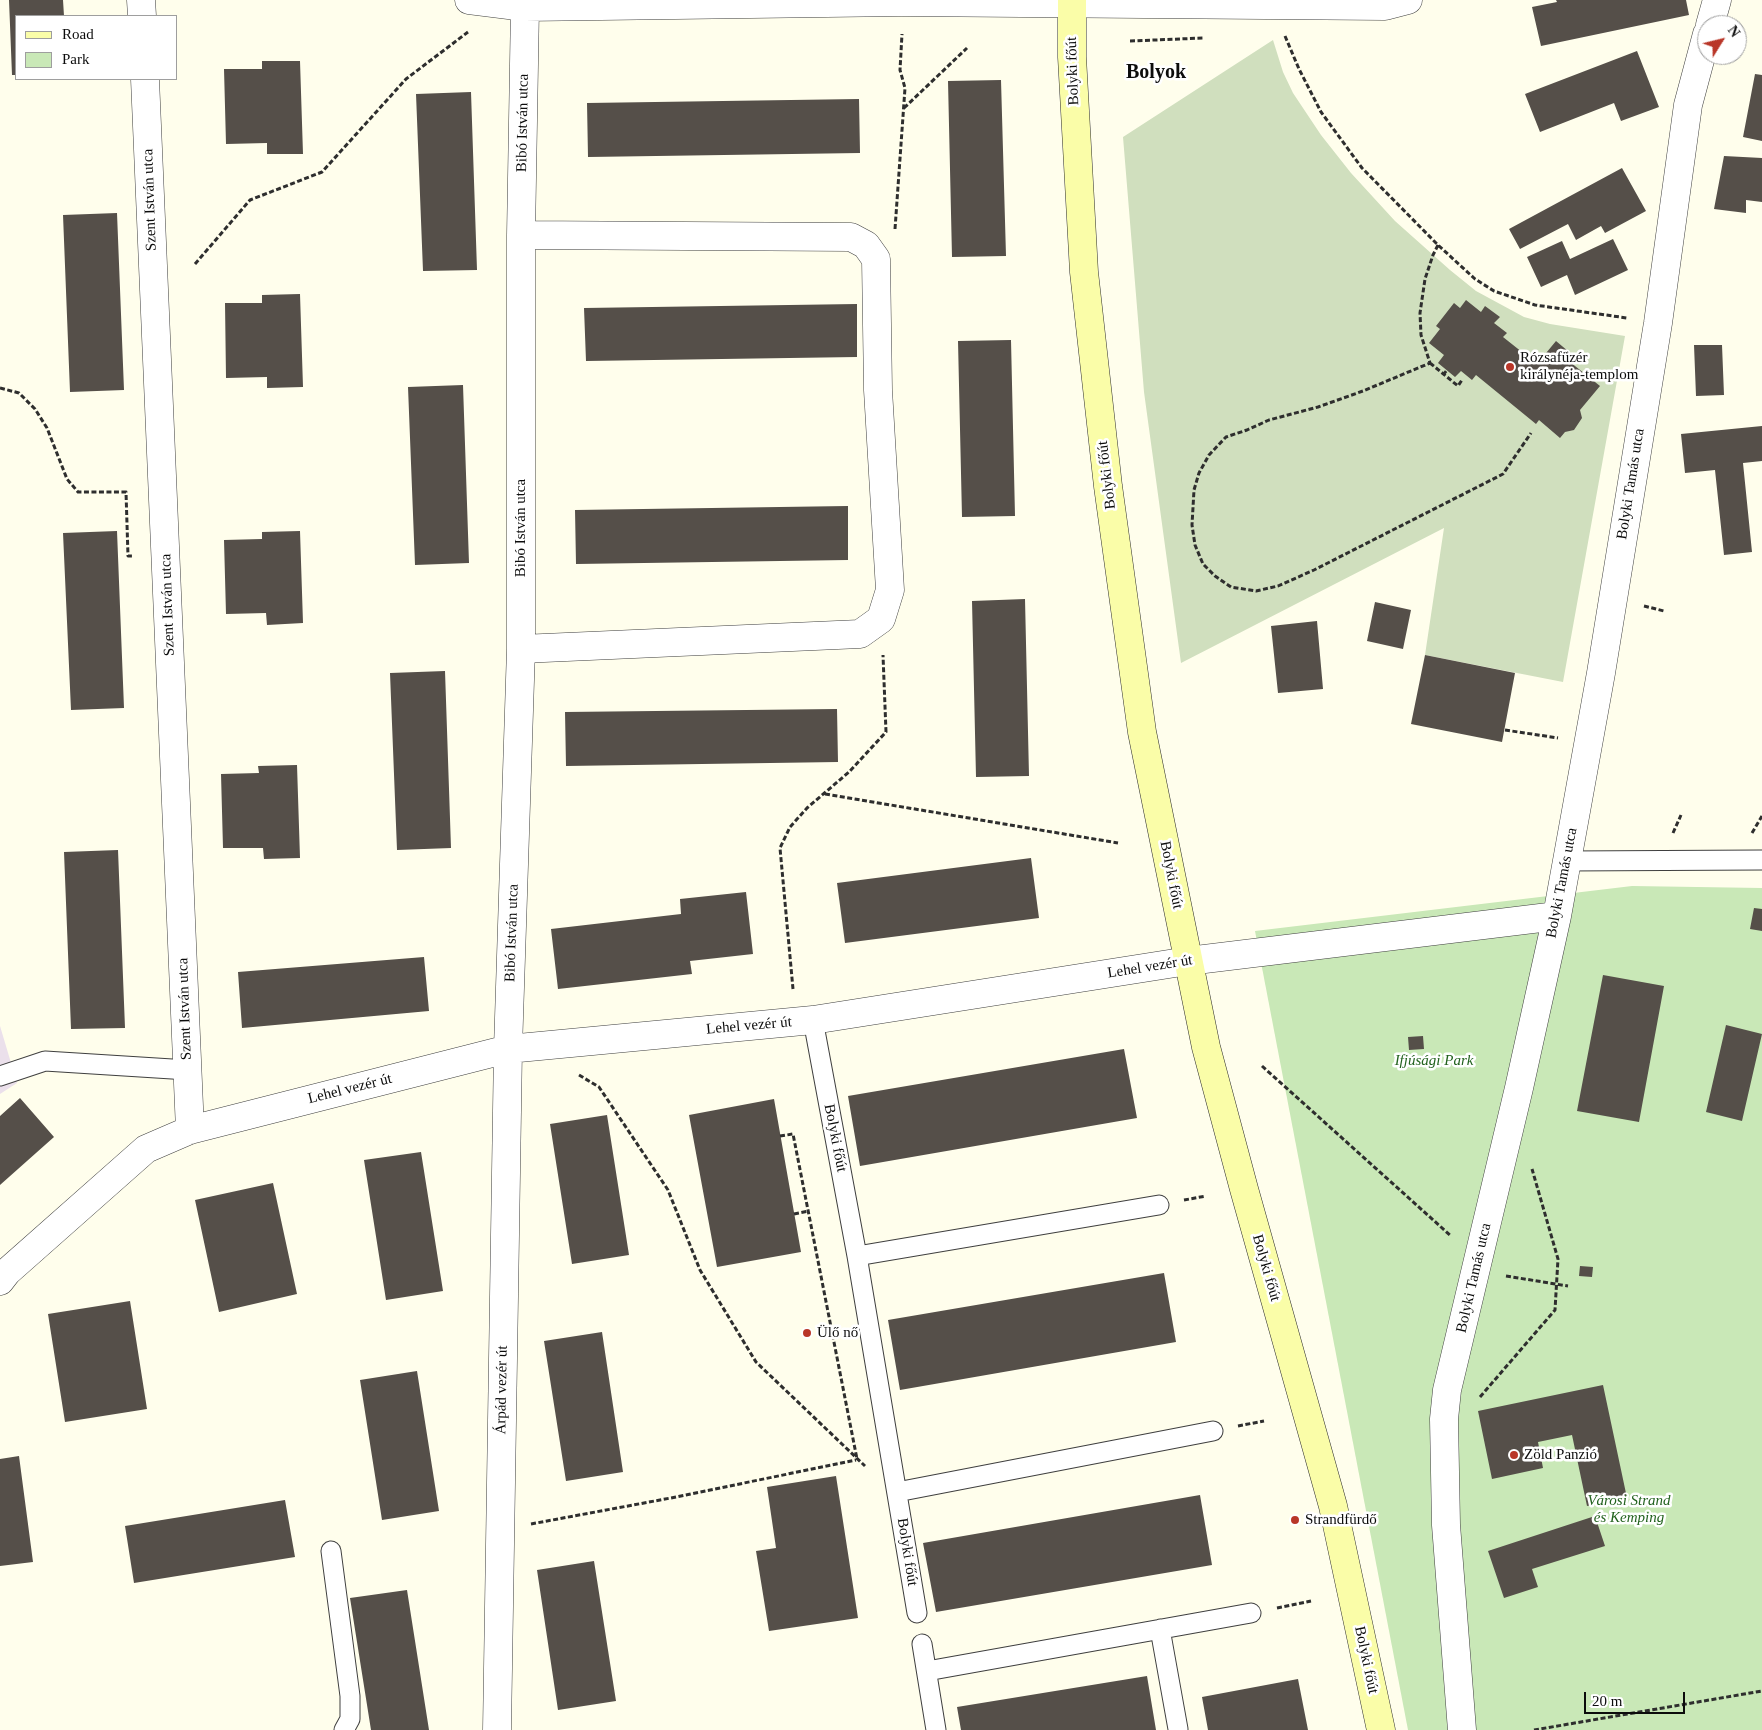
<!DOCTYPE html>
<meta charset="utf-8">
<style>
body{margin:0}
#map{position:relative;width:1762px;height:1730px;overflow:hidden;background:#fffeec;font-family:Georgia,serif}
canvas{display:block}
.legend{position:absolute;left:15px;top:15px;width:162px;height:65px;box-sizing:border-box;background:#fff;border:1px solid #9e9e9e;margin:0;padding:6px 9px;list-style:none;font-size:15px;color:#0c0c0c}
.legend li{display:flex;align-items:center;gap:10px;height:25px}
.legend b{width:25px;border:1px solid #9e9e9e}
.north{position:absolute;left:1697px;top:15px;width:50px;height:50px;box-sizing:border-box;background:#fff;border:1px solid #9e9e9e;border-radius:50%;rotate:54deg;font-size:14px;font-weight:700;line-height:20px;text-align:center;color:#0c0c0c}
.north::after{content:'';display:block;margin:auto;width:18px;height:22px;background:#b93628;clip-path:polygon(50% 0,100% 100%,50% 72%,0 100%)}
.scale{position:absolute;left:1584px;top:1692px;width:101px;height:22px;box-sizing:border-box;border:2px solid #0c0c0c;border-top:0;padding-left:6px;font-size:15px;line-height:18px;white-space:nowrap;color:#0c0c0c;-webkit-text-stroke:4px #fff;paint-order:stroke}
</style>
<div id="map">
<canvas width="1762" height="1730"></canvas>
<ul class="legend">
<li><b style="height:6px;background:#fafda8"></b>Road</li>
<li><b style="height:14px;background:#c9e8b7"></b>Park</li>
</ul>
<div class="north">N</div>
<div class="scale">20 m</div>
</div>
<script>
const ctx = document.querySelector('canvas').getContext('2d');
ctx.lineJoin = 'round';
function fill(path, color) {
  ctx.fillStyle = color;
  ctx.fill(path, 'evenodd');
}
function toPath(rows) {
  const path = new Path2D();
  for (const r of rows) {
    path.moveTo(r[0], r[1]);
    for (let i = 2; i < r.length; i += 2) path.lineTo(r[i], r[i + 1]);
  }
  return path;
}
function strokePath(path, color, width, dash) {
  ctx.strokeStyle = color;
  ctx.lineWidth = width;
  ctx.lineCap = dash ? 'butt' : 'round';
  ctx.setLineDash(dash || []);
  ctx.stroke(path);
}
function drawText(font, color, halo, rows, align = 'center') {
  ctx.font = font + ' Georgia,serif';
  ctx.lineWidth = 5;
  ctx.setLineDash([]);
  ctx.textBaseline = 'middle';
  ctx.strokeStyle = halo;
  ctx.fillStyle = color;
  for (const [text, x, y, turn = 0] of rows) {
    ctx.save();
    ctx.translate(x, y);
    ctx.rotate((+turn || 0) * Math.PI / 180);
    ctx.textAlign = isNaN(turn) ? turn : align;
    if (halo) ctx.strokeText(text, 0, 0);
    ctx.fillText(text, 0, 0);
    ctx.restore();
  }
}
fill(toPath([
 [0,1026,17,1083,0,1094]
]), '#ebe0eb');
fill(toPath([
 [1632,886,1762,888,1762,1730,1408,1730,1255,931]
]), '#c9e8b7');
fill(toPath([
 [1273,40,1283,72,1293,93,1321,135,1351,173,1395,221,1450,270,1476,291,1524,317,1550,324,1625,336,1563,682,1425,655,1444,528,1181,663,1144,392,1123,137]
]), '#d0dfbe');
fill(toPath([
 [9,0,63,0,64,16,16,16,16,75,12,75],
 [1556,0,1686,0,1689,15,1541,46,1532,7,1557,2],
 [1637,51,1659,107,1621,121,1614,103,1540,132,1525,94],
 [262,61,300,61,303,154,267,154,267,143,226,144,224,69,262,69],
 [1755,74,1762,75,1762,141,1743,137],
 [1001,80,1006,256,952,257,948,81],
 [471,92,477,270,423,271,416,94],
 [859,99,860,153,588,157,587,103],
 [1724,156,1762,158,1762,202,1746,200,1746,213,1714,209],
 [1622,168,1646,211,1605,233,1601,226,1576,240,1568,224,1520,249,1509,229],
 [117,213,124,390,70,392,63,215],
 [1613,239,1628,270,1575,295,1567,275,1541,287,1527,257,1562,241,1570,259],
 [300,294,303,387,267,388,267,377,226,378,225,303,262,303,262,295],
 [1466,300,1481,312,1485,306,1500,317,1494,323,1507,333,1503,337,1537,364,1556,341,1575,357,1570,362,1600,386,1580,410,1582,418,1574,430,1565,432,1560,438,1539,420,1536,424,1476,375,1472,380,1461,371,1455,377,1438,363,1444,355,1429,343,1440,329,1436,326,1454,303,1460,308],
 [857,304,857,357,586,361,584,308],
 [1011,340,1015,516,962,517,958,341],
 [1694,345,1722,345,1724,395,1696,396],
 [463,385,469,563,415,565,408,387],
 [1762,426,1762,461,1743,463,1752,552,1724,555,1715,470,1685,473,1681,434],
 [848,506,848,560,576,564,575,510],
 [117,531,124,708,71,710,63,533],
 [300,531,303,623,267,625,266,613,226,614,224,540,262,539,262,532],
 [1025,599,1029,776,976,777,972,601],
 [1375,602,1411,610,1403,649,1367,641],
 [1317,621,1323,689,1278,693,1271,626],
 [1425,655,1515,673,1502,742,1411,724],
 [445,671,451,848,397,850,390,673],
 [837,709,838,762,566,766,565,712],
 [297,765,300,858,264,859,263,848,223,848,221,774,259,773,258,766],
 [118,850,125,1028,71,1029,64,852],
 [1031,858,1039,918,845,943,837,883],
 [746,892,753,954,690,961,692,974,558,989,551,929,681,914,680,899],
 [1754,908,1762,909,1762,931,1750,929],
 [424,957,429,1011,242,1028,238,972],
 [1603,975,1664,986,1639,1122,1577,1111],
 [1726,1025,1762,1034,1742,1121,1706,1112],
 [1423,1036,1424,1049,1409,1050,1408,1037],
 [1124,1049,1137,1118,860,1166,848,1096],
 [20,1098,54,1137,0,1185,0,1116],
 [774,1099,801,1252,717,1267,689,1115],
 [607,1115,629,1255,572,1264,550,1124],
 [421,1152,443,1291,386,1300,364,1160],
 [273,1183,297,1294,219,1312,195,1200],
 [1580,1266,1593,1267,1592,1277,1579,1276],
 [1164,1273,1176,1342,900,1390,888,1320],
 [130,1301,147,1409,65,1422,48,1314],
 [602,1332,623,1472,566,1481,544,1341],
 [417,1371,439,1511,382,1520,360,1380],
 [1603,1385,1627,1498,1587,1506,1572,1435,1538,1442,1543,1468,1492,1479,1478,1411],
 [19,1456,33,1562,0,1566,0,1459],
 [836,1476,858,1618,769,1631,756,1551,776,1548,767,1487],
 [1200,1495,1212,1565,936,1612,923,1543],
 [285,1500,295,1557,134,1583,125,1526],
 [1595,1516,1605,1546,1532,1569,1538,1587,1504,1598,1488,1551],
 [594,1561,616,1701,558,1710,537,1570],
 [407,1590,429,1730,371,1730,350,1598],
 [1147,1676,1156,1730,961,1730,957,1707],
 [1298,1679,1308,1730,1208,1730,1202,1697]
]), '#554f49');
const lane = toPath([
 [1566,861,1762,860],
 [813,1020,857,1256,917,1613],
 [0,1076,45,1061,188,1070],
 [857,1256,1159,1205],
 [897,1492,1213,1431],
 [331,1551,350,1696,350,1719,344,1730],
 [1160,1629,1178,1729],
 [922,1644,936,1730],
 [927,1671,1251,1613]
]);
const street = toPath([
 [141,0,142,16],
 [469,0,525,7,901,2,1385,6,1408,0],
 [1710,25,1717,0],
 [145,79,190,1130],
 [521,235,851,237,866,245,876,259,878,390,890,590,881,619,860,634,521,649],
 [0,1281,7,1272,146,1149,190,1130,508,1049,813,1020,1188,961,1557,916],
 [497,1730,508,1049,521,649,521,235,525,7],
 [1462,1730,1446,1525,1444,1419,1447,1390,1519,1088,1557,916,1601,673,1658,323,1688,105,1707,34]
]);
const secondary = toPath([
 [1072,0,1072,57,1084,272,1108,486,1142,732,1206,1047,1244,1189,1333,1506,1381,1730]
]);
strokePath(lane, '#3f3f3f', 21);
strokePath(street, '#3f3f3f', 29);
strokePath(secondary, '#2e2e2e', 29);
strokePath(toPath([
 [1285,36,1299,69,1321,112,1362,168,1438,245,1475,279,1494,291,1535,305,1627,318],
 [1130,41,1204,38],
 [904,108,967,48],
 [895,229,905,88,900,70,902,34],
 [1438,245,1433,255,1425,279,1420,313,1421,335,1430,363,1363,391,1318,407,1269,420,1247,430,1226,437,1209,455,1199,473,1194,490,1192,525,1195,545,1203,564,1215,576,1231,587,1256,591,1278,586,1314,570,1503,474,1531,433],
 [195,264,250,200,322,172,406,79,468,32],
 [1430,363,1458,386,1462,380],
 [1443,375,1447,370],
 [0,388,19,393,35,409,47,428,67,479,78,492,126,492,128,556,134,556],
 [1644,606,1664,611],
 [1505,730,1558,738],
 [825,794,1118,843],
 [1673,833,1681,815],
 [1752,833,1762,816],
 [793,989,780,848,790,827,807,808,849,772,886,732,883,655],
 [1262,1066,1451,1236],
 [579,1075,599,1087,668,1190,700,1270,756,1362,865,1466],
 [780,1136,793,1134,857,1459],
 [1184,1200,1206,1196],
 [794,1214,809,1211],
 [1506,1276,1568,1286],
 [1480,1397,1555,1310,1558,1259,1532,1169],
 [1238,1426,1264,1421],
 [531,1524,676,1497,856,1460],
 [1277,1608,1311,1601],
 [1534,1730,1762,1691]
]), '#2e2e2e', 3, [5, 2.5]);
strokePath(lane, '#fff', 19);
strokePath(street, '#fff', 28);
strokePath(secondary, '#fafda8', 28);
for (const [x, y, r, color] of [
 [1510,367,5,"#b93628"],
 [807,1333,5,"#b93628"],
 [1514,1455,5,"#b93628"],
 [1295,1520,5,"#b93628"]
]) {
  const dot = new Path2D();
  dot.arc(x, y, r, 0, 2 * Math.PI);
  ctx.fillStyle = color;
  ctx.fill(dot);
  strokePath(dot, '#fff', 2);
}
drawText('15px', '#0c0c0c', '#fff', [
 ["Bolyki főút",1073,71,-92],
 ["Bibó István utca",523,123,-89],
 ["Szent István utca",150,200,-92],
 ["Bolyki főút",1107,475,-97],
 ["Bolyki Tamás utca",1631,484,-81],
 ["Bibó István utca",521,528,-90],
 ["Szent István utca",168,605,-92],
 ["Bolyki főút",1171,875,79],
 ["Bolyki Tamás utca",1562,883,-79],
 ["Bibó István utca",512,933,-88],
 ["Lehel vezér út",1150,967,-9],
 ["Szent István utca",185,1009,-92],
 ["Lehel vezér út",749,1026,-5],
 ["Lehel vezér út",350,1089,-14],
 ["Bolyki főút",835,1138,79],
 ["Bolyki főút",1266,1268,74],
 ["Bolyki Tamás utca",1474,1278,-77],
 ["Árpád vezér út",502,1390,-89],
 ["Bolyki főút",907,1552,81],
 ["Bolyki főút",1366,1660,78]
]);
drawText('15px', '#0c0c0c', '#fff', [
 ["Rózsafüzér",1520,358],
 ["királynéja-templom",1520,375],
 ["Ülő nő",817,1333],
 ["Zöld Panzió",1524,1455],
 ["Strandfürdő",1305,1520]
], 'left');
drawText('italic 15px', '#22621e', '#fff', [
 ["Ifjúsági Park",1434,1061],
 ["Városi Strand",1629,1501],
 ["és Kemping",1629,1518]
]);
drawText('bold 20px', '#0c0c0c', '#fff', [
 ["Bolyok",1156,73]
]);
</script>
